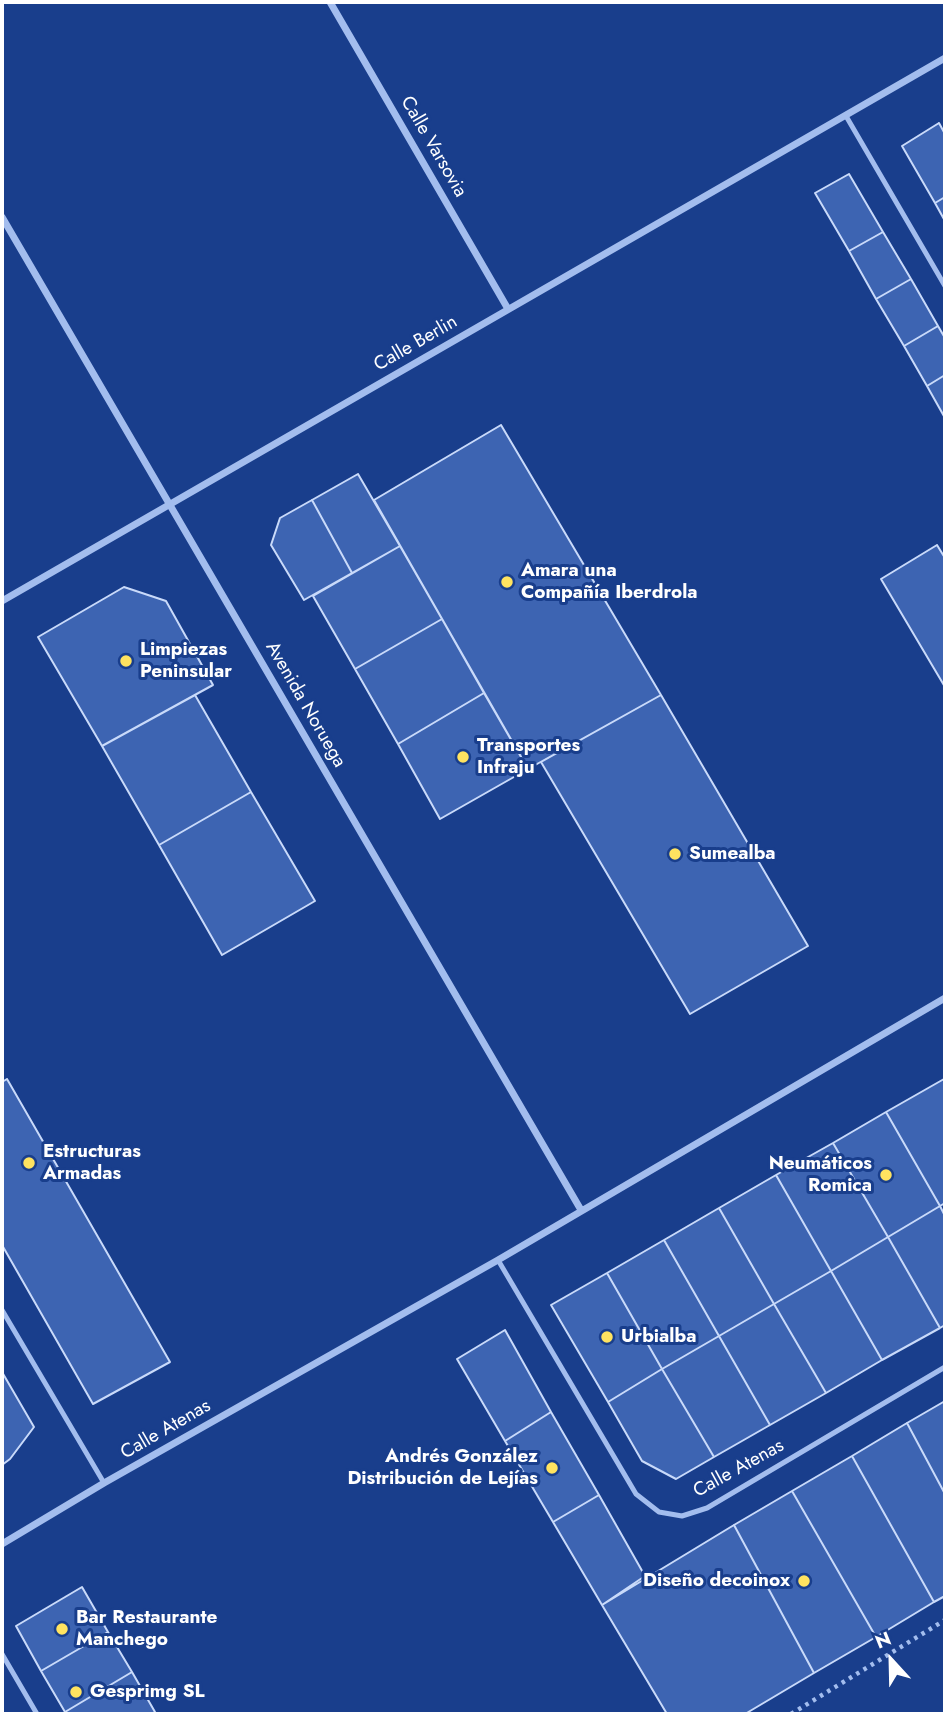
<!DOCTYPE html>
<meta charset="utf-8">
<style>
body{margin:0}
#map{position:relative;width:947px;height:1716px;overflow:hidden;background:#193e8c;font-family:Jost,sans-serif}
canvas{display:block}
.frame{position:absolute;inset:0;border:4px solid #fff;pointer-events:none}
.north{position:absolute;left:856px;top:1625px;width:70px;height:70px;-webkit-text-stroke:5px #193e8c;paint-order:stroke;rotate:338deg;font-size:19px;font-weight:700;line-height:28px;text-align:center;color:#fff}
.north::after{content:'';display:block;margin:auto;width:24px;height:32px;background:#fff;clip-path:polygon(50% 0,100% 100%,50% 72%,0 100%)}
</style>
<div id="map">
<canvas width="947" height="1716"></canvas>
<div class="frame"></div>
<div class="north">N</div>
</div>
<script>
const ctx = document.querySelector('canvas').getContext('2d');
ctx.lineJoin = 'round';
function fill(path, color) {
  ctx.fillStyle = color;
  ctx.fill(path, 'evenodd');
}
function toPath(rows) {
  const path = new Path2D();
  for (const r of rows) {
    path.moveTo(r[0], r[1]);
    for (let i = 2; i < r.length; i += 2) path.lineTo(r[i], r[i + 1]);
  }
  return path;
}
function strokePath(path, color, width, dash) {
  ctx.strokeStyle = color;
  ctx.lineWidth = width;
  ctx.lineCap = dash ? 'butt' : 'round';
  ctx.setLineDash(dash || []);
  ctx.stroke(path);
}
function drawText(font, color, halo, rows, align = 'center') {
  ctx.font = font + ' Jost,sans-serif';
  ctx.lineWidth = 6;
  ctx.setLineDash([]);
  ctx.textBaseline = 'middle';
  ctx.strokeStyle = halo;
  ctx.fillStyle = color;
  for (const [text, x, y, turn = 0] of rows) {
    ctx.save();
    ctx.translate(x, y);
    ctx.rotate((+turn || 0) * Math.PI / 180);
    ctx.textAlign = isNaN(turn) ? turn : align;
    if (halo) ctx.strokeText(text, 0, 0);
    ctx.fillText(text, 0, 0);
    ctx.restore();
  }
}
const building = toPath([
 [939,123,945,134,945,197,935,203,902,146,939,123],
 [849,174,883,232,849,251,815,193,849,174],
 [945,197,945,221,935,203,945,197],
 [883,232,911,279,876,299,849,251,883,232],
 [911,279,938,326,904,346,876,299,911,279],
 [938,326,945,338,945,375,927,386,904,346,938,326],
 [945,375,945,418,927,386,945,375],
 [501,425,661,695,528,769,374,500,501,425],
 [358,474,400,546,352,573,312,500,358,474],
 [312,500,352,573,304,600,271,545,280,518,312,500],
 [937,545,945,558,945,687,881,579,937,545],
 [400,546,442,619,355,669,313,596,400,546],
 [124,587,166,601,213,685,102,746,38,637,124,587],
 [442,619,484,693,398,744,355,669,442,619],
 [484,693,528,769,440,819,398,744,484,693],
 [195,695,251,792,159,845,102,746,195,695],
 [661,695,808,946,690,1014,541,762,661,695],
 [251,792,315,901,222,955,159,845,251,792],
 [7,1079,170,1362,93,1404,2,1245,2,1082,7,1079],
 [944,1079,945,1203,940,1206,886,1112,944,1079],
 [886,1112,940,1206,888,1237,833,1143,886,1112],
 [833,1143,888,1237,831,1271,776,1175,833,1143],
 [776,1175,831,1271,774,1304,719,1208,776,1175],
 [940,1206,945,1216,945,1325,940,1328,888,1237,940,1206],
 [719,1208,774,1304,719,1336,664,1240,719,1208],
 [888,1237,940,1328,882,1360,831,1271,888,1237],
 [664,1240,719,1336,662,1369,607,1273,664,1240],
 [831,1271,882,1360,826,1393,774,1304,831,1271],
 [607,1273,662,1369,608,1402,551,1305,607,1273],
 [774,1304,826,1393,770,1425,719,1336,774,1304],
 [505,1330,551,1412,505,1441,457,1359,505,1330],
 [719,1336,770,1425,714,1457,662,1369,719,1336],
 [662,1369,714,1457,676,1479,642,1461,608,1402,662,1369],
 [2,1372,34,1427,10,1459,2,1465,2,1372],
 [945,1401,945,1494,907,1423,945,1401],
 [551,1412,599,1495,553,1522,505,1441,551,1412],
 [907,1423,945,1494,945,1596,934,1602,852,1456,907,1423],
 [852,1456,934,1602,876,1637,792,1491,852,1456],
 [792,1491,876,1637,814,1673,734,1525,792,1491],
 [599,1495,645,1576,602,1605,553,1522,599,1495],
 [734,1525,814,1673,745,1714,667,1714,602,1605,734,1525],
 [82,1587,108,1632,41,1671,16,1626,82,1587],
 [108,1632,132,1672,65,1712,41,1671,108,1632],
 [132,1672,155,1712,152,1714,66,1714,65,1712,132,1672]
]);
fill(building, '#3d64b2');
strokePath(building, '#c9dafa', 2);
strokePath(toPath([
 [791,1714,945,1620]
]), '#a3bdee', 4.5, [3.5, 5]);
strokePath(toPath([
 [846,116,945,286],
 [498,1260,636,1494,659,1512,682,1516,707,1508,945,1367],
 [2,1310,104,1483],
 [2,1654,37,1714]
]), '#a3bdee', 5);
strokePath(toPath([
 [330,2,508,309],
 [2,217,581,1210],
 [2,601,945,58],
 [2,1544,104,1483,498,1260,945,998]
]), '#a3bdee', 7);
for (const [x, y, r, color] of [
 [507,582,7,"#ffe360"],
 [126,661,7,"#ffe360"],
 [463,757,7,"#ffe360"],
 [675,854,7,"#ffe360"],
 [29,1163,7,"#ffe360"],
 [886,1175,7,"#ffe360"],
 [607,1337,7,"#ffe360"],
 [552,1468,7,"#ffe360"],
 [804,1581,7,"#ffe360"],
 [62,1629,7,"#ffe360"],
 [76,1692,7,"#ffe360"]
]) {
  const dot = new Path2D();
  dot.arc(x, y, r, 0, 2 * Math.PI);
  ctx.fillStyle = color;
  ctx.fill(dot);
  strokePath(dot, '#193e8c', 2.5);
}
drawText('19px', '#fff', '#193e8c', [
 ["Calle Varsovia",433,147,60],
 ["Calle Berlin",416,344,-30],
 ["Avenida Noruega",305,705,60],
 ["Calle Atenas",166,1430,-30],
 ["Calle Atenas",739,1469,-29]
]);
drawText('bold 19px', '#fff', '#193e8c', [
 ["Amara una",521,571],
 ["Compañía Iberdrola",521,593],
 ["Limpiezas",140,650],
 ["Peninsular",140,672],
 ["Transportes",477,746],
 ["Infraju",477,768],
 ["Sumealba",689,854],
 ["Estructuras",43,1152],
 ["Armadas",43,1174],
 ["Neumáticos",872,1164,"right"],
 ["Romica",872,1186,"right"],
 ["Urbialba",621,1337],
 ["Andrés González",538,1457,"right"],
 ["Distribución de Lejías",538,1479,"right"],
 ["Diseño decoinox",790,1581,"right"],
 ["Bar Restaurante",76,1618],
 ["Manchego",76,1640],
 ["Gesprimg SL",90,1692]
], 'left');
</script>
